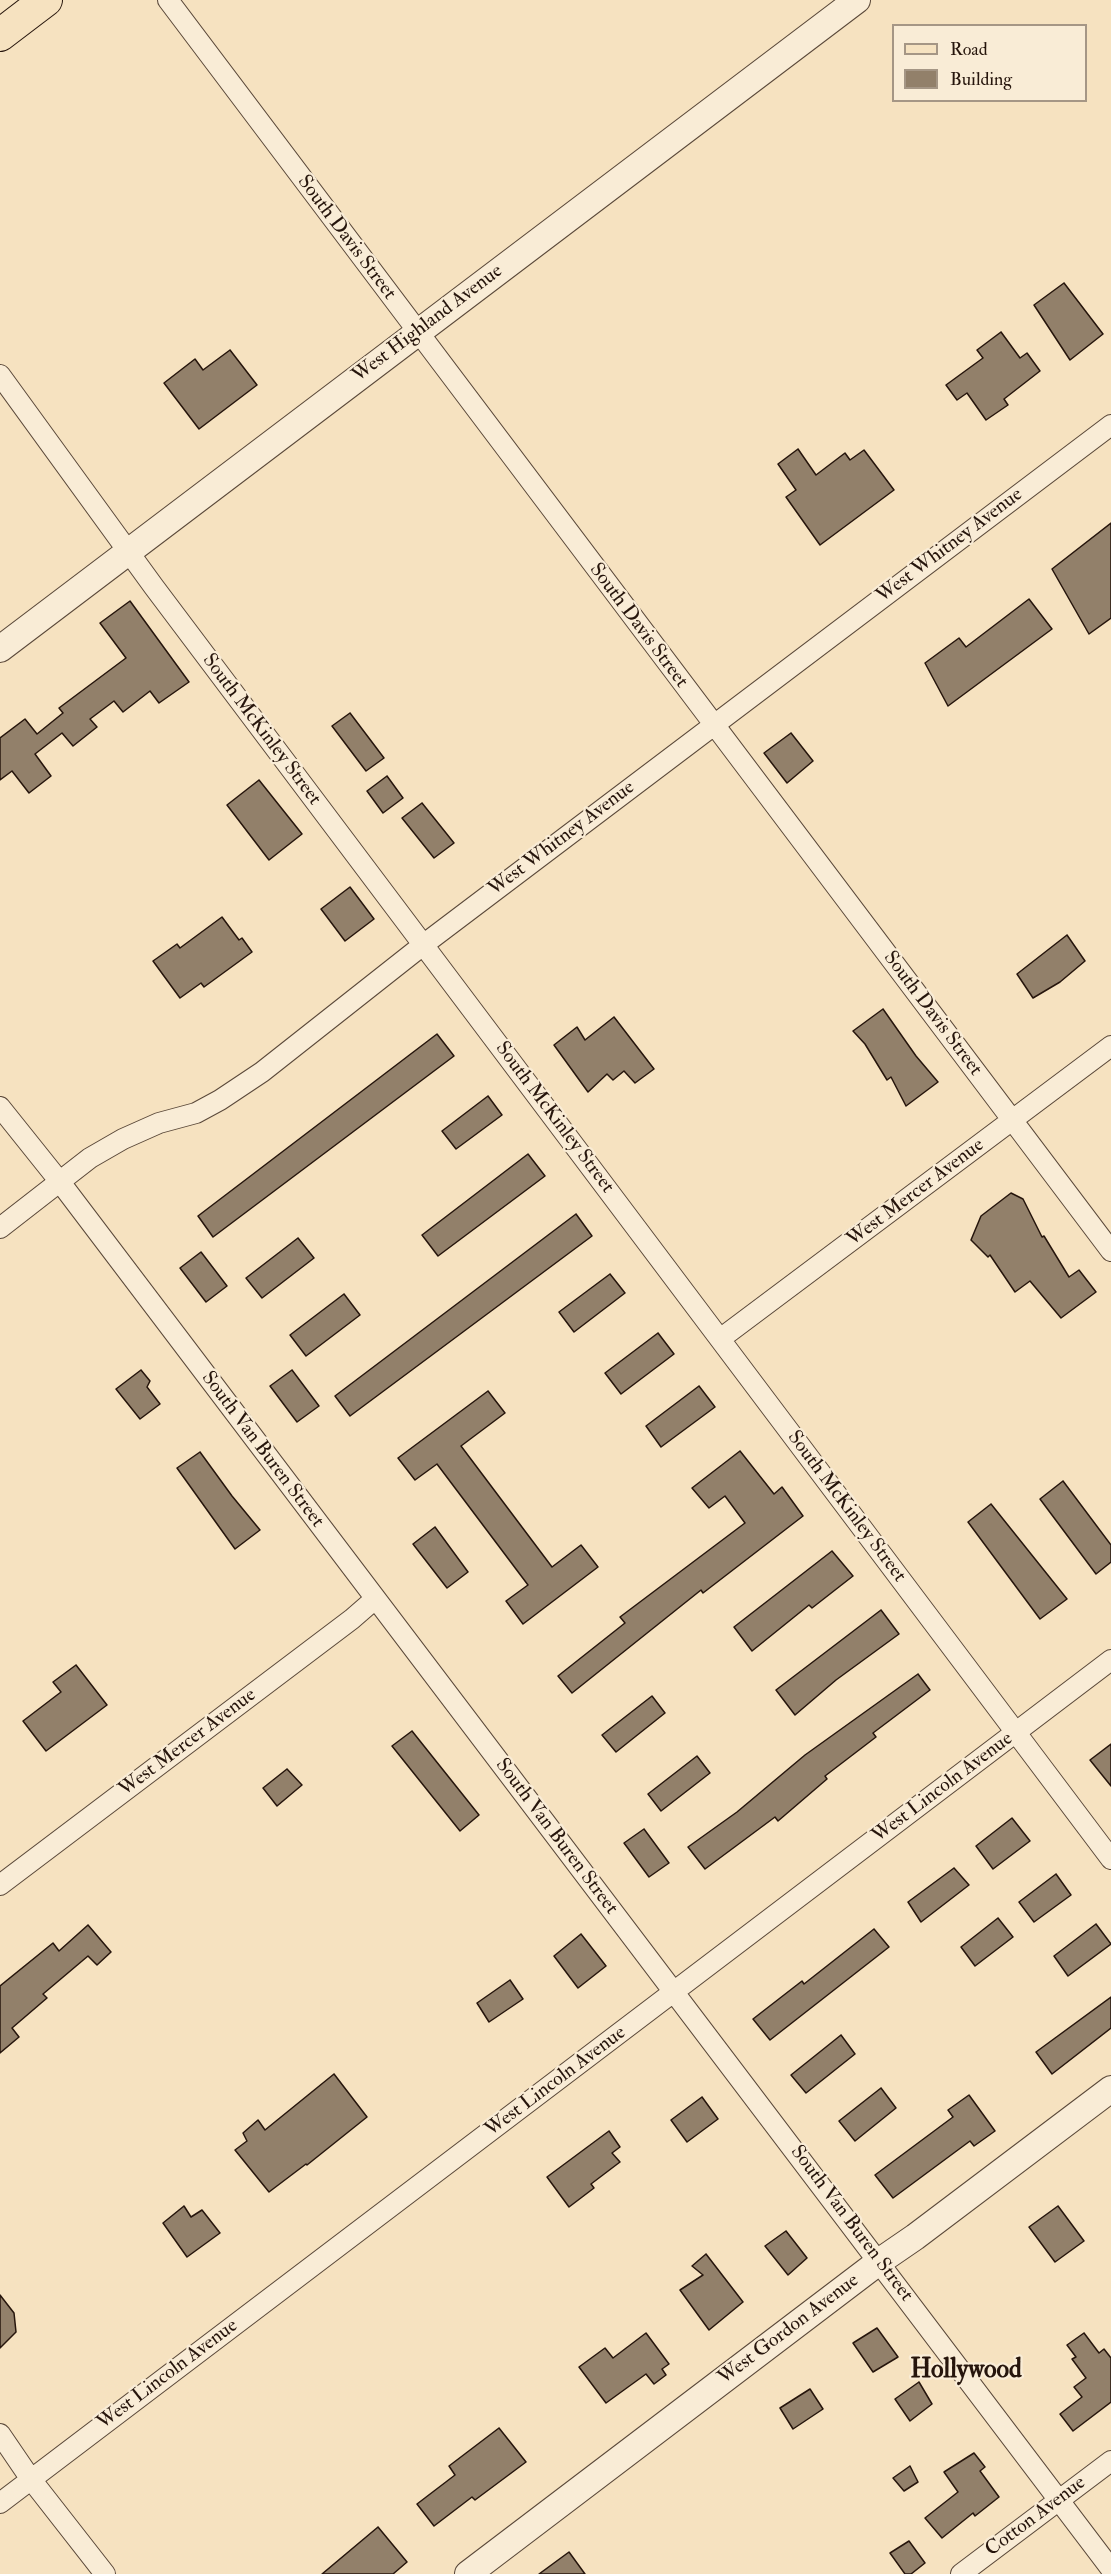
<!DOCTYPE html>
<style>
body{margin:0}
#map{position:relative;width:1111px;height:2574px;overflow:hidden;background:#f6e2c0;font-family:"IM FELL Double Pica",serif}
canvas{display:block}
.legend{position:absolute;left:892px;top:24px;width:195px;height:78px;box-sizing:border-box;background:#f9ecd6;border:2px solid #a59685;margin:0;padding:8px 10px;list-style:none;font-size:18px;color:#26150c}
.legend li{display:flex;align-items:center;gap:12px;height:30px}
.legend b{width:30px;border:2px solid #a59685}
</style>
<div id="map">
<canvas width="1111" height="2574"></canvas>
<ul class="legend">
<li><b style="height:8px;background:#f6e2c0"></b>Road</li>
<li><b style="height:16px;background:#92806a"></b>Building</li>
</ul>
</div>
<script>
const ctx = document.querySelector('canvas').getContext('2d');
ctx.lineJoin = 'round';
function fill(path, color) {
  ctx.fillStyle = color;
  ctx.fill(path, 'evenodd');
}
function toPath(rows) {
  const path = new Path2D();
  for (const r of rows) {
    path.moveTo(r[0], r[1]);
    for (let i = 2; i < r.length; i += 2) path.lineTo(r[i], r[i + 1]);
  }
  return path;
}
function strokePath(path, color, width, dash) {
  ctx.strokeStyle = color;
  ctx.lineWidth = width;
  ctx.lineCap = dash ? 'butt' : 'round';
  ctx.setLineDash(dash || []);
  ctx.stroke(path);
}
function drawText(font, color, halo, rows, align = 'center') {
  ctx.font = font + ' "IM FELL Double Pica",serif';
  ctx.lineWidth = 4.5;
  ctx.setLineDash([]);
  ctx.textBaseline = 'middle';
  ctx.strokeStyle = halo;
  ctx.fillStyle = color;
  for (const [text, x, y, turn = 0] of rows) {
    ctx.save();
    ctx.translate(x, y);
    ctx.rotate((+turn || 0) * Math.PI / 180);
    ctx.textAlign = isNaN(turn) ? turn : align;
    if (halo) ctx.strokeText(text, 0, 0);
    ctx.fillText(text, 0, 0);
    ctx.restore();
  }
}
const building = toPath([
 [1064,283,1103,334,1070,360,1034,305,1064,283],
 [1001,332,1020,358,1027,353,1040,371,1004,399,1008,405,986,420,967,393,957,400,946,385,983,358,977,350,1001,332],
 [230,350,257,385,199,429,164,383,195,359,203,370,230,350],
 [798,449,816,475,845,453,850,460,864,450,894,490,820,545,786,497,796,490,778,464,798,449],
 [1111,523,1111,618,1089,634,1052,569,1111,523],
 [1029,599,1052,629,948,706,925,663,959,638,966,647,1029,599],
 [130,601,189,682,159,703,150,691,123,712,114,701,90,719,97,727,73,746,62,733,35,754,51,776,29,793,12,771,0,780,0,738,25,719,37,734,63,713,59,708,126,658,100,623,130,601],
 [350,713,384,758,366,771,332,726,350,713],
 [791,733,813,761,787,783,764,753,791,733],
 [387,776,403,798,383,813,367,791,387,776],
 [259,780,302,834,269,860,227,805,259,780],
 [422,803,454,843,434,858,402,818,422,803],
 [350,887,374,919,345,941,321,909,350,887],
 [222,917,239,940,242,938,252,952,204,987,201,983,180,998,153,961,177,944,180,948,222,917],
 [1067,935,1085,961,1060,982,1033,998,1017,974,1067,935],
 [883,1009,916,1056,938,1082,906,1106,891,1077,887,1080,865,1044,853,1031,883,1009],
 [614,1017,654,1069,635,1083,624,1071,613,1080,607,1074,588,1092,554,1045,577,1027,585,1040,614,1017],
 [437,1034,454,1056,213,1237,198,1216,437,1034],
 [488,1096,502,1115,456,1149,442,1131,488,1096],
 [528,1154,545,1176,438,1256,422,1235,528,1154],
 [1011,1193,1023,1199,1042,1237,1044,1236,1069,1277,1079,1270,1096,1292,1061,1318,1030,1281,1015,1292,990,1255,988,1257,971,1240,981,1216,1011,1193],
 [576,1214,592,1236,350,1416,335,1396,576,1214],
 [298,1238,314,1258,262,1298,246,1278,298,1238],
 [201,1252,227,1286,206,1302,180,1268,201,1252],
 [610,1274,625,1293,574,1332,559,1312,610,1274],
 [344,1294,360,1315,306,1356,290,1335,344,1294],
 [658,1333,674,1354,621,1394,605,1373,658,1333],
 [141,1370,150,1381,147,1387,160,1404,140,1419,116,1389,141,1370],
 [292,1370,319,1406,297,1422,270,1386,292,1370],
 [699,1386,715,1407,661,1447,646,1426,699,1386],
 [488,1391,505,1413,461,1446,552,1567,581,1545,598,1567,523,1624,506,1601,528,1585,437,1464,415,1480,398,1458,488,1391],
 [740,1451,774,1494,782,1487,803,1516,703,1593,701,1590,572,1693,558,1676,625,1623,620,1617,745,1523,725,1496,709,1508,692,1488,740,1451],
 [200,1452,232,1496,260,1530,235,1549,177,1468,200,1452],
 [1063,1481,1111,1545,1111,1562,1096,1574,1040,1499,1063,1481],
 [991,1504,1067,1599,1040,1619,968,1522,991,1504],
 [435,1527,468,1572,447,1588,413,1544,435,1527],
 [832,1551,853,1576,812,1608,809,1605,752,1651,734,1627,832,1551],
 [881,1610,899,1634,836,1680,795,1715,776,1690,881,1610],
 [76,1665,107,1705,46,1751,23,1721,61,1692,53,1682,76,1665],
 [918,1674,930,1690,873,1733,876,1737,825,1776,827,1779,778,1821,775,1817,705,1869,688,1847,737,1812,805,1755,918,1674],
 [652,1696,665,1713,616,1752,602,1735,652,1696],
 [412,1731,479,1815,460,1831,392,1746,412,1731],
 [1111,1744,1111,1786,1090,1760,1111,1744],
 [697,1756,710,1773,661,1811,648,1794,697,1756],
 [287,1769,302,1785,277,1806,263,1788,287,1769],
 [1012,1818,1030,1841,993,1869,976,1846,1012,1818],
 [644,1829,669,1863,649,1877,624,1843,644,1829],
 [954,1868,969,1885,921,1922,908,1902,954,1868],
 [1056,1874,1071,1895,1034,1922,1019,1902,1056,1874],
 [998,1918,1013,1937,975,1966,961,1947,998,1918],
 [1096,1924,1111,1944,1068,1976,1054,1956,1096,1924],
 [88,1925,111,1952,97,1965,88,1956,43,1994,47,1998,12,2028,19,2037,0,2053,0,1986,53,1943,59,1951,88,1925],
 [874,1929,889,1947,770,2040,753,2019,802,1981,804,1984,874,1929],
 [581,1934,606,1966,578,1988,554,1956,581,1934],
 [510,1980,523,1999,489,2022,477,2003,510,1980],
 [1111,1997,1111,2028,1052,2074,1036,2052,1111,1997],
 [841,2035,855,2054,806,2093,791,2075,841,2035],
 [334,2074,367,2117,307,2165,306,2164,269,2192,235,2150,247,2141,243,2133,258,2120,265,2130,334,2074],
 [881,2088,896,2108,855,2141,839,2121,881,2088],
 [969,2095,995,2131,974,2146,970,2141,893,2198,875,2175,953,2117,948,2110,969,2095],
 [702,2097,718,2119,687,2142,671,2120,702,2097],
 [609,2131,620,2147,612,2153,620,2162,591,2184,594,2188,569,2207,547,2177,609,2131],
 [184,2206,191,2217,202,2210,220,2233,187,2257,163,2223,184,2206],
 [1058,2206,1084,2241,1055,2262,1029,2227,1058,2206],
 [786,2231,807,2258,788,2275,765,2246,786,2231],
 [706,2254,743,2302,709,2330,680,2290,703,2275,692,2266,706,2254],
 [0,2295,14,2313,16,2332,0,2348,0,2295],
 [877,2328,898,2357,873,2372,853,2343,877,2328],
 [646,2333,669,2364,662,2369,666,2375,654,2384,646,2374,606,2403,579,2367,605,2348,613,2358,646,2333],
 [1084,2333,1099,2353,1104,2349,1111,2358,1111,2402,1073,2431,1060,2414,1082,2397,1074,2387,1086,2378,1072,2359,1076,2357,1067,2345,1084,2333],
 [919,2382,932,2404,910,2421,895,2399,919,2382],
 [810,2389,823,2409,793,2429,780,2408,810,2389],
 [499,2428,526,2462,475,2500,472,2497,434,2526,417,2504,455,2475,449,2466,499,2428],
 [974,2453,985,2467,980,2471,999,2497,975,2516,973,2513,942,2538,925,2518,958,2492,944,2472,974,2453],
 [910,2466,918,2482,904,2491,893,2478,910,2466],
 [378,2527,407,2562,393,2574,322,2574,378,2527],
 [909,2541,925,2563,911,2574,905,2574,890,2553,909,2541],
 [569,2552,585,2574,539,2574,569,2552]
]);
fill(building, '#92806a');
strokePath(building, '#26150c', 1.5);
const minor = toPath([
 [168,0,1111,1251],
 [0,375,154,587,1111,1859],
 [0,1107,60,1182,1111,2569],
 [0,1228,90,1158,123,1139,159,1123,196,1113,220,1100,262,1072,423,945,1111,425],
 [720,1339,1111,1046],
 [0,1885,352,1619,375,1599],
 [0,2434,30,2478,105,2574],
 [0,2503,1111,1660],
 [961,2574,1111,2461]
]);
const tertiary = toPath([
 [0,649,857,0],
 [468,2574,880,2261,915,2237,1111,2089]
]);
const primary = toPath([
 [0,35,46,0]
]);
strokePath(minor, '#5a4839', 22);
strokePath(tertiary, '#5a4839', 28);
strokePath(primary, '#26150c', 34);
strokePath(minor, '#f9ecd6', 20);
strokePath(tertiary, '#f9ecd6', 26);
strokePath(primary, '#f6e2c0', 32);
drawText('20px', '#26150c', '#f9ecd6', [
 ["South Davis Street",346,238,53],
 ["West Highland Avenue",428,324,-37],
 ["West Whitney Avenue",950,546,-37],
 ["South Davis Street",638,626,53],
 ["South McKinley Street",261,730,53],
 ["West Whitney Avenue",562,839,-37],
 ["South Davis Street",932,1014,53],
 ["South McKinley Street",554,1118,53],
 ["West Mercer Avenue",916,1193,-37],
 ["South Van Buren Street",262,1450,53],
 ["South McKinley Street",846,1507,53],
 ["West Mercer Avenue",188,1743,-37],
 ["West Lincoln Avenue",943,1788,-37],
 ["South Van Buren Street",556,1837,53],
 ["West Lincoln Avenue",556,2082,-37],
 ["South Van Buren Street",851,2224,53],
 ["West Gordon Avenue",789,2330,-37],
 ["West Lincoln Avenue",168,2375,-37],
 ["Cotton Avenue",1036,2517,-37]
]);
drawText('bold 26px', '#26150c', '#f9ecd6', [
 ["Hollywood",966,2371]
]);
</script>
